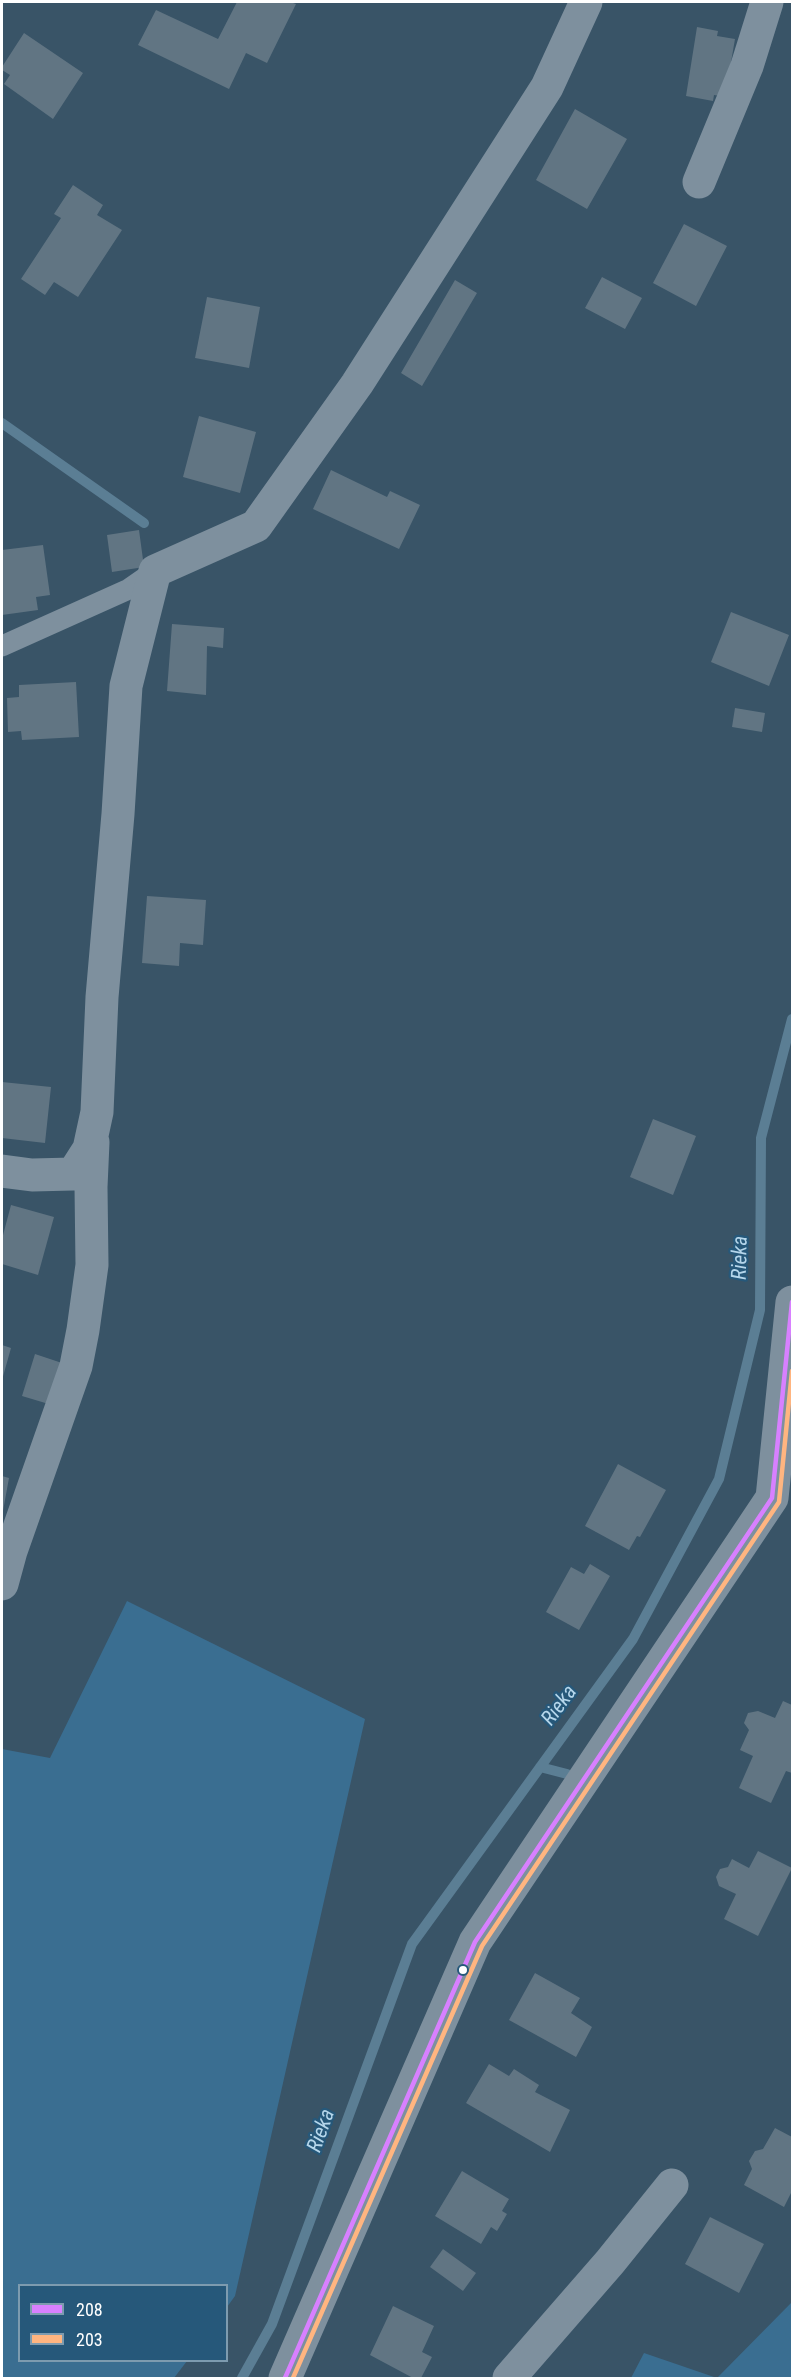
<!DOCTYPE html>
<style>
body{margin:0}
#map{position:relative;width:794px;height:2380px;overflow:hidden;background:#395467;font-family:"Roboto Condensed",sans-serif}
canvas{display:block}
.frame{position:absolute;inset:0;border:3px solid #fff;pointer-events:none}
.legend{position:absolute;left:18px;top:2284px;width:210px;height:78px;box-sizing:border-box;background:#26587a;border:2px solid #7d9baf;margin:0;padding:8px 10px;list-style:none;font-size:18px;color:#fff}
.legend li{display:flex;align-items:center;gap:12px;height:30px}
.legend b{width:30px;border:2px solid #7d9baf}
</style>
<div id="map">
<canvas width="794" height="2380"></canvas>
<div class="frame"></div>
<ul class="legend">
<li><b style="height:8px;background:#d880ff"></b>208</li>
<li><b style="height:8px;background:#ffb580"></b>203</li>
</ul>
</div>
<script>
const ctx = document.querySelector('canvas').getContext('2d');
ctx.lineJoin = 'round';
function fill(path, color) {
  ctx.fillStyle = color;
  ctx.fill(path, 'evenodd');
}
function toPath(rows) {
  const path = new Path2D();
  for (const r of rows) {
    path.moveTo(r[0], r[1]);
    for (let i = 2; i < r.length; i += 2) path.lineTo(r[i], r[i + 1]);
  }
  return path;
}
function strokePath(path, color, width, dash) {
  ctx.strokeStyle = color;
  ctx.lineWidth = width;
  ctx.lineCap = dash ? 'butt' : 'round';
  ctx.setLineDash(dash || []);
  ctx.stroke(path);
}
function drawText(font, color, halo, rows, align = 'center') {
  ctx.font = font + ' "Roboto Condensed",sans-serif';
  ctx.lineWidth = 4.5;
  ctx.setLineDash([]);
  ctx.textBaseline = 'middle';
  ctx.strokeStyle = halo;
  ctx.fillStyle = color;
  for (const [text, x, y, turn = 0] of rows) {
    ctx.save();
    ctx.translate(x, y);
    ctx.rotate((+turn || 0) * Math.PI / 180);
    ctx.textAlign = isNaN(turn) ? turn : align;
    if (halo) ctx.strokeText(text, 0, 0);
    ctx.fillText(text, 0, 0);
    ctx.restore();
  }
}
fill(toPath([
 [127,1601,365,1719,235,2296,227,2307,226,2286,20,2286,20,2360,187,2361,174,2378,2,2378,2,1749,50,1758],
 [792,2302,792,2378,631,2378,644,2353,717,2378]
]), '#3a6e91');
strokePath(toPath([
 [2,423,144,523],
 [540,1767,567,1774],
 [242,2378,272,2324,412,1944,633,1639,719,1479,760,1310,761,1138,792,1019]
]), '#5b7e94', 10);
fill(toPath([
 [237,2,290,2,296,4,267,63,246,53,229,89,138,45,156,10,218,39],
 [697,27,718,31,717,36,735,39,725,97,714,95,713,101,686,96],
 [24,33,83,73,53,119,4,84,10,75,2,70,2,67],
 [575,109,627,139,587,209,536,180],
 [73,185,103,205,97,215,122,230,78,297,54,282,45,295,21,279,61,218,54,214],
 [684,224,727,246,696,306,653,283],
 [602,277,642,298,625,329,585,308],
 [455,280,477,293,422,386,401,373],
 [207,297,260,307,249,368,195,358],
 [199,416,256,432,240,493,183,477],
 [331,470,387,497,390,491,420,505,399,549,313,509],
 [139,530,144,567,112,572,107,535],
 [43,545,50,595,36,597,38,610,2,615,2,550],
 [731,612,789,635,769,686,711,662],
 [172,624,224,628,223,648,207,646,206,695,167,691],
 [76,682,79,737,22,740,21,731,8,732,7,698,19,697,19,685],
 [735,708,765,713,762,732,732,727],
 [147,896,206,900,203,945,180,943,179,966,142,963],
 [2,1082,51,1087,45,1143,2,1138],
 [653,1119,696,1136,673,1195,630,1177],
 [11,1205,54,1217,38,1275,2,1264,2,1239],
 [2,1345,11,1348,2,1380],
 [35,1354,65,1364,52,1405,22,1396],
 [618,1464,666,1490,640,1537,637,1536,629,1550,585,1526],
 [2,1476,9,1478,3,1511,2,1511],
 [590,1564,610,1576,579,1630,546,1612,571,1567,584,1574],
 [783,1701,792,1705,792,1773,786,1771,771,1803,739,1788,753,1756,740,1750,749,1730,744,1723,748,1713,758,1711,775,1718],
 [758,1851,792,1868,758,1936,724,1919,736,1894,719,1886,716,1877,720,1869,728,1867,732,1859,749,1868],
 [535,1973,580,1998,571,2013,592,2027,576,2057,509,2020],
 [489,2064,509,2076,514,2069,539,2085,535,2092,570,2110,550,2152,466,2103],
 [775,2128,792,2137,792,2191,784,2207,744,2185,752,2169,749,2161,755,2151,763,2149],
 [462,2171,509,2199,502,2211,507,2214,497,2231,491,2227,481,2244,435,2216],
 [710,2217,764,2244,739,2293,685,2264],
 [443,2249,476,2273,463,2291,430,2267],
 [393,2306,434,2326,422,2352,432,2357,421,2378,413,2378,370,2355]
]), '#617583');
strokePath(toPath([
 [2,646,129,589,155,571]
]), '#7e909e', 21);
strokePath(toPath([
 [699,182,747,66,767,2],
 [2,1171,32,1175,73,1174,89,1149,97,1112,102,997,118,814,126,686,155,571,256,526,357,384,547,87,586,2],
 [2,1584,11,1551,76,1366,83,1330,92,1265,91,1187,93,1142],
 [285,2378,475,1942,772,1498,792,1302],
 [509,2378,610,2262,672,2185]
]), '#7e909e', 33);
strokePath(toPath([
 [285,2378,475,1942,772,1498,792,1302]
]), '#d880ff', 4.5);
strokePath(toPath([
 [293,2378,482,1946,779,1502,792,1371]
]), '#ffb580', 4.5);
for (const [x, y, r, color] of [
 [463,1970,5,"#fff"]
]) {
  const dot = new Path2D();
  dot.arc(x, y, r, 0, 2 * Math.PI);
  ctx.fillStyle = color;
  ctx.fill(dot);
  strokePath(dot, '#26587a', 2);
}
drawText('italic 21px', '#b5d6eb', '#26587a', [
 ["Rieka",741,1258,-89],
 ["Rieka",560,1706,-54],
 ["Rieka",322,2131,-70]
]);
</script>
